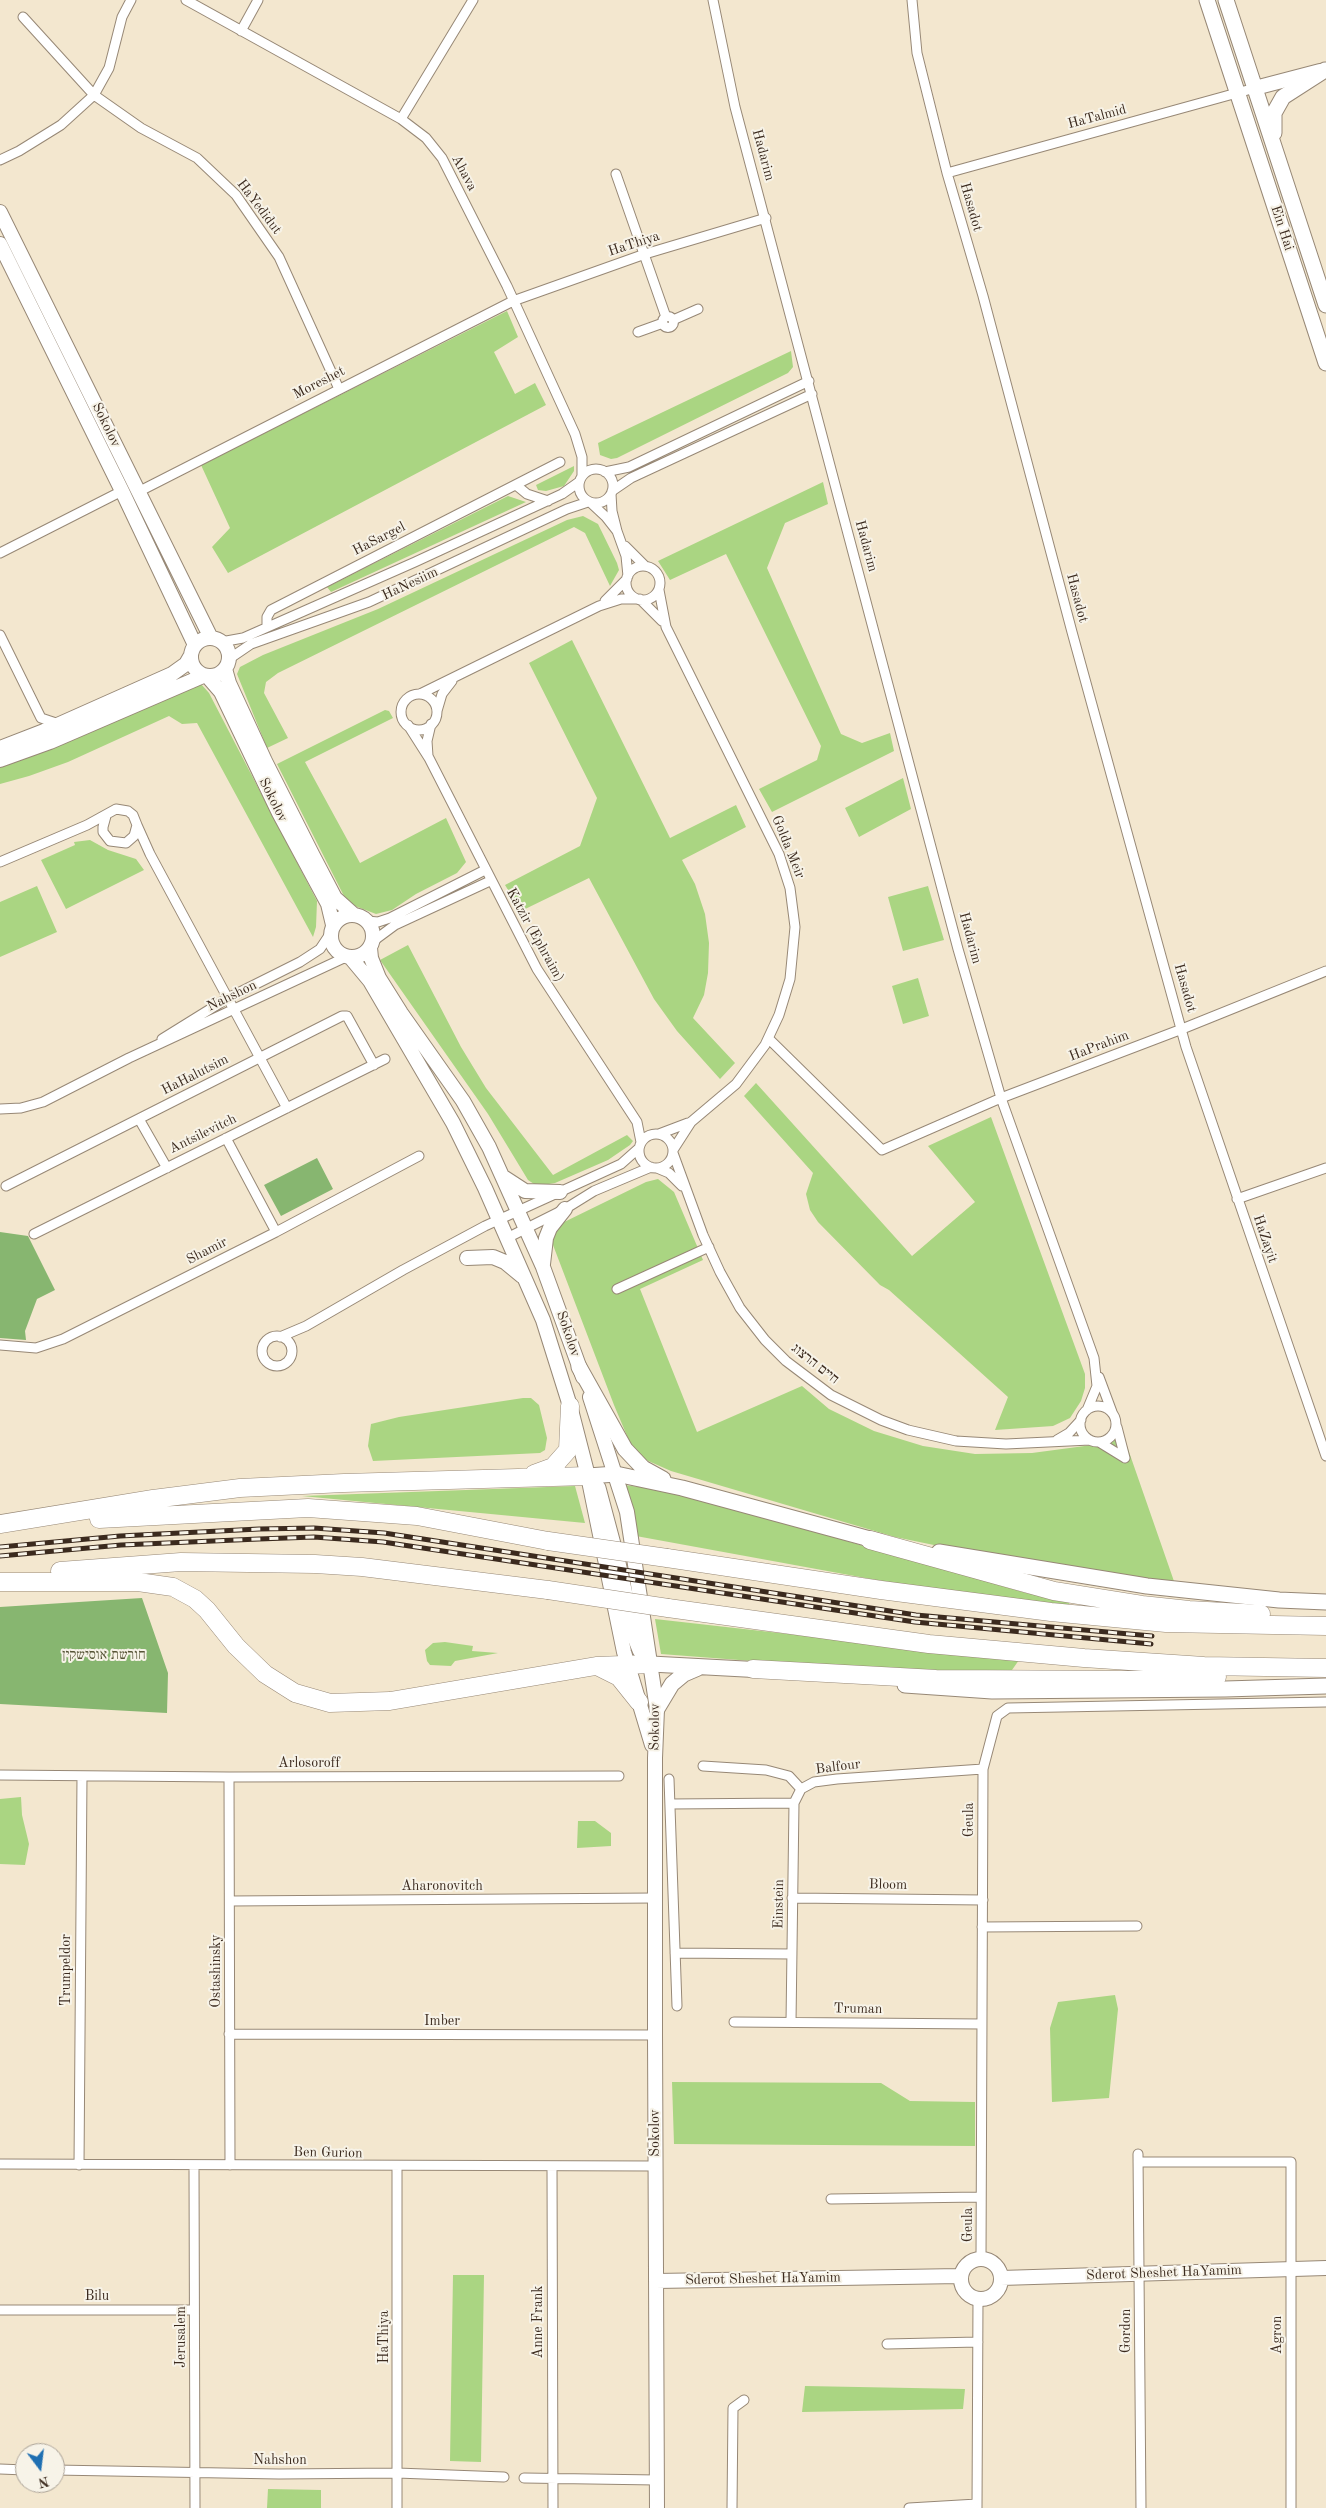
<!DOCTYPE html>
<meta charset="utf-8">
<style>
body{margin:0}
#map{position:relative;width:1326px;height:2508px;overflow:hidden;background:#f3e7cf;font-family:"Old Standard TT",serif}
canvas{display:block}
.north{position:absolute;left:15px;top:2443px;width:50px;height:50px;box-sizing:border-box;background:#f7f3e8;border:1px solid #aca397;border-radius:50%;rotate:165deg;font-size:14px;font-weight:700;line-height:20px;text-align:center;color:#3b2a1e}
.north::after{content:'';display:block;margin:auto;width:18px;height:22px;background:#1f6fb2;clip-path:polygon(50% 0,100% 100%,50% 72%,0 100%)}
</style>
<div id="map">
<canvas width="1326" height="2508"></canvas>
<div class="north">N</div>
</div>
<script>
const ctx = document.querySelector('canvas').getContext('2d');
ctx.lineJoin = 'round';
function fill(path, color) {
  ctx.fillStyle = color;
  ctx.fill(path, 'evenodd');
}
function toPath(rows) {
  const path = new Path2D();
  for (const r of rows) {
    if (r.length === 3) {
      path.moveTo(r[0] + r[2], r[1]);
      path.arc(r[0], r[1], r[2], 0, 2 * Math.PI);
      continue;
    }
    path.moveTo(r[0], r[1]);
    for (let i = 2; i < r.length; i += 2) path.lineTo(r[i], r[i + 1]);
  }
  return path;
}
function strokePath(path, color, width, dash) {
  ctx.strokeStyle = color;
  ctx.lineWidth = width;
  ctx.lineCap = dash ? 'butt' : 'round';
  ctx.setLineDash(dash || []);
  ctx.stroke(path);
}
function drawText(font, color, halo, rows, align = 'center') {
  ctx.font = font + ' "Old Standard TT","Frank Ruhl Libre",serif';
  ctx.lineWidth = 4;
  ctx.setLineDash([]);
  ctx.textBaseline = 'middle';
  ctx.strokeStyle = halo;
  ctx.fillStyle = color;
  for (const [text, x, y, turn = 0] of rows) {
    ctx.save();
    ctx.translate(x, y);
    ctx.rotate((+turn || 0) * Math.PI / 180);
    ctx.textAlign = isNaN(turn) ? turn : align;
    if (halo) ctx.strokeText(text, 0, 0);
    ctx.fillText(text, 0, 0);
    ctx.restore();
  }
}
fill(toPath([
 [507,311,518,337,494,352,515,394,535,383,546,405,228,573,212,547,230,528,201,465],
 [791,351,793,367,788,373,617,458,611,459,600,455,598,443],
 [574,466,574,471,564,486,546,491,538,490,536,485],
 [823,482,828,504,785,523,767,568,841,734,862,743,890,733,894,751,772,812,759,789,817,760,821,746,726,554,670,580,658,561],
 [508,496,526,502,331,592,327,587],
 [583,516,598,524,617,563,619,570,610,586,585,533,574,527,278,673,266,682,264,693,288,738,267,748,237,674,240,667,263,655,378,609,567,520],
 [572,640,670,838,736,805,746,827,682,860,695,884,705,914,709,943,708,973,704,995,693,1018,735,1063,720,1079,677,1031,654,999,589,878,521,911,505,885,580,846,597,798,529,663],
 [201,684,209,693,317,901,316,927,313,937,197,723,182,724,169,716,68,762,29,776,0,784,0,764],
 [385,710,389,711,393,718,305,762,360,863,446,818,466,862,457,873,416,894,392,910,376,914,355,906,345,898,277,764],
 [903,778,911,809,859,837,845,808],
 [90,840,108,850,136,859,144,870,66,909,41,860,75,845,74,842],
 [37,886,57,932,0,957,0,902],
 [928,886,944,940,903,951,888,897],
 [408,945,461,1047,486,1088,553,1175,627,1135,633,1141,630,1145,608,1160,555,1183,537,1186,528,1180,488,1114,380,960],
 [918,978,929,1016,903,1024,892,986],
 [756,1083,912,1256,975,1202,928,1146,991,1117,1085,1374,1085,1388,1081,1401,1070,1418,1053,1426,995,1430,1008,1397,889,1290,880,1285,818,1222,810,1210,806,1194,813,1173,744,1096],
 [658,1179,674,1192,703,1260,640,1289,697,1432,802,1386,829,1409,874,1431,923,1446,975,1454,1032,1453,1107,1443,1120,1426,1176,1587,1075,1574,895,1537,671,1471,646,1460,630,1443,614,1405,553,1245,552,1233,556,1226,646,1182],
 [523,1398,531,1398,539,1405,547,1438,545,1450,540,1453,373,1461,368,1446,371,1424,399,1417],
 [624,1485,678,1492,1026,1593,1070,1601,1068,1608,1011,1602,871,1579,636,1536],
 [575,1486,585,1523,302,1496],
 [655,1619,1019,1660,1012,1670,947,1673,869,1670,661,1654],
 [445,1642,473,1646,472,1651,498,1653,455,1661,451,1666,430,1665,427,1661,425,1650,433,1643],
 [21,1797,22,1815,29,1844,25,1865,0,1864,0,1799],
 [578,1821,595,1821,611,1833,611,1846,577,1848],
 [1115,1995,1118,2009,1109,2098,1052,2102,1050,2028,1058,2002],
 [672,2082,881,2083,910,2101,975,2102,975,2146,674,2144],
 [453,2275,484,2275,481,2462,450,2461],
 [805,2386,965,2389,963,2409,802,2412],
 [268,2489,321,2490,321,2508,267,2508]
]), '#aad582');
fill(toPath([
 [317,1158,333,1189,281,1216,264,1185],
 [0,1232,28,1236,55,1290,37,1299,25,1331,26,1340,0,1338],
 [142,1598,168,1673,167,1713,0,1704,0,1607]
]), '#87b670');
const street = toPath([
 [186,0,401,119,426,138,442,158,507,286,575,434,582,457,582,475],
 [713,0,735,107,958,949,1001,1098,1094,1358,1097,1386,1087,1410],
 [912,0,917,53,947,173,983,296,1072,632,1186,1047,1326,1456],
 [23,17,94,95,141,128,197,158,236,195,279,257,339,389],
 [241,31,258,0],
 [401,119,473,0],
 [0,160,19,151,61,125,94,95,109,68,122,17,131,0],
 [947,173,1255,88],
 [616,174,666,317],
 [668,322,5.5],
 [673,320,698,309],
 [638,332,663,323],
 [596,486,17],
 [605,472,629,467,809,381],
 [516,485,527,494,548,501],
 [612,491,631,478,812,394],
 [138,492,513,301,645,254,766,218],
 [591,503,606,517,617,531,612,511,611,494],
 [617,531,626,556,628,576],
 [625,546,645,566],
 [0,553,122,491],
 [643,583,17],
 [659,590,666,627,779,854,790,888,795,927,790,979,779,1015,765,1045,736,1084,691,1122,673,1150],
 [640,599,662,621],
 [605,601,627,579],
 [267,627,267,617,271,610,560,462],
 [0,635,41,718,59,724],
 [221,642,243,638,415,562,562,494,579,482],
 [229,659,251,644,369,602,567,509,588,502],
 [420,694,599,606,621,599,637,599],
 [419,712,18],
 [437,711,442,694,452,681],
 [408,725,429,758,537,969,637,1122,641,1142],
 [428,756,427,741,431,724],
 [137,825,150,854,287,1108],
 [0,862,87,825,116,809,128,811,133,815,137,825,134,836,126,843,110,841,103,832,103,827,106,816],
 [367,921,378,922,390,918,485,870],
 [372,942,395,925,490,881],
 [162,1039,228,998,300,962,320,949,330,934],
 [769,1039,882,1150,1001,1098,1182,1029,1326,971],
 [0,1109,21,1108,43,1102,129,1058,346,957],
 [139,1119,167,1168],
 [656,1151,17],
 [659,1134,688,1123],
 [226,1138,276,1232],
 [673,1153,703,1235,720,1272,740,1308,765,1340,786,1361,831,1395,881,1420,908,1430,956,1441,1006,1444,1090,1440],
 [657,1168,669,1173,682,1186],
 [6,1186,342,1016,347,1016,374,1065],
 [1237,1199,1326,1168],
 [34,1234,385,1059],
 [507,1238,565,1209,594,1191,651,1167],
 [617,1289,709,1247],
 [277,1351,15],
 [280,1337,306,1326,403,1270,485,1226,621,1164,639,1148],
 [0,1345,36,1348,63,1339,276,1232,419,1156],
 [1099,1377,1112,1412],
 [1098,1424,18],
 [1117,1427,1125,1458],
 [1057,1440,1069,1433,1081,1420],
 [1099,1442,1125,1458],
 [703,1766,766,1770,789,1776,801,1789,814,1782,837,1779,983,1769],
 [0,1775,229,1777,619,1776],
 [229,1777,230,2165],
 [669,1779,677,2006],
 [670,1804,794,1803],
 [792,1898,983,1900],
 [230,1901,655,1898],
 [982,1927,1137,1926],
 [675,1953,792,1954],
 [734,2022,982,2024],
 [791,2022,794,1803,801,1789],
 [229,2034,655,2035],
 [1138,2154,1141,2508],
 [1138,2162,1291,2162,1291,2508],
 [0,2164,655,2166],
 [79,2165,82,1776],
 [194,2165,195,2508],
 [552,2166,553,2508],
 [397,2167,397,2508],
 [831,2199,981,2197],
 [981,2258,983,1769,997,1716,1008,1708,1326,1702],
 [0,2310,194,2310],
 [887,2344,978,2342],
 [0,2469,25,2470],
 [55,2470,279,2474,397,2473,504,2477],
 [524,2478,657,2480],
 [732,2508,733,2408,744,2400],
 [909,2508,977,2504],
 [977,2508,978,2299]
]);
const secondary = toPath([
 [1255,88,1320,71],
 [0,212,211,638],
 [0,244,122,491,195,645],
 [210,657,19],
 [225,669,229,683,265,761,312,854,335,898,354,915],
 [208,677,221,692,279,813,328,904,333,925],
 [0,748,44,731,172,674,186,664,190,657],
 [0,760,50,742,203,676],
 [352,936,21],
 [370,948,371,958,379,978,401,1013,463,1101,489,1147,543,1267,583,1377],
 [350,957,370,981,453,1123,485,1188,543,1320,570,1406,588,1476,624,1652,652,1745],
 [505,1178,525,1191,560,1192],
 [467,1258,493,1257,505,1262,522,1276],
 [543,1264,546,1238,550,1228,565,1209],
 [590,1397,627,1512,657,1709,655,1758,655,2035,657,2508],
 [981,2279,20],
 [1001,2278,1326,2268],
 [656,2281,960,2276]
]);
const primary = toPath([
 [1207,0,1326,363],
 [1226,0,1326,305],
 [1274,133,1274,113,1283,97,1325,70],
 [579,1367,625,1449,643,1468,663,1479],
 [588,1476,598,1488,618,1563,634,1635,640,1650,651,1664,763,1670],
 [588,1476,616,1474,682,1488,881,1542],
 [939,1552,1147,1586,1279,1600,1326,1602],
 [905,1685,992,1691,1225,1689,1326,1686],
 [657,1709,672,1684,684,1674,698,1668]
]);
const highway = toPath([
 [534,1474,553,1467,568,1450,570,1406],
 [99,1519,308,1508,417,1516,548,1541],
 [0,1524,153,1499,240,1488,344,1483,588,1476],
 [870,1540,1054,1591,1142,1605,1189,1610,1261,1614],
 [667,1558,881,1590,1051,1612,1166,1623,1326,1626],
 [60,1571,181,1562,315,1564,362,1567,548,1590],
 [0,1582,138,1582,173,1587,195,1599,207,1610,236,1646,265,1674,295,1693,330,1703,390,1701,596,1666,651,1664],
 [668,1608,929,1644,1084,1658,1204,1666,1326,1668],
 [597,1666,619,1677,639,1702],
 [753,1669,936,1679,1135,1680,1217,1677]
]);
strokePath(street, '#978876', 11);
strokePath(secondary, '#978876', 16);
strokePath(primary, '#978876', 17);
strokePath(highway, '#978876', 19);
strokePath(street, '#fff', 9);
strokePath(secondary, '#fff', 14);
strokePath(primary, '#fff', 15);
strokePath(highway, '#fff', 18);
const rail = toPath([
 [0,1547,120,1536,259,1529,314,1528,384,1533,916,1615,1152,1636],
 [0,1556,121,1545,259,1539,314,1537,383,1542,915,1622,1151,1644]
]);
strokePath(rail, '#3b2a1e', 5);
strokePath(rail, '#f7f3e8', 3, [9]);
const highwayBridge = toPath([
 [548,1541,667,1558],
 [548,1590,668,1608]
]);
strokePath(highwayBridge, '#978876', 19, []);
strokePath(highwayBridge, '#fff', 18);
drawText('14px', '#3b2a1e', '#f7f3e8', [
 ["HaTalmid",1097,117,-15],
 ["Hadarim",763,155,75],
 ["Ahava",464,173,62],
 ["HaYedidut",259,207,53],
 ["Hasadot",971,207,74],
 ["Ein Hai",1282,228,72],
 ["HaThiya",634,244,-18],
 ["Moreshet",319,383,-27],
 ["Sokolov",106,425,64],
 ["HaSargel",379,539,-27],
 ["Hadarim",866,546,75],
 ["HaNesiim",410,584,-25],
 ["Hasadot",1077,598,75],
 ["Sokolov",273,800,63],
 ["Golda Meir",788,847,68],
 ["Katzir (Ephraim)",535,935,61],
 ["Hadarim",970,938,75],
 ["Hasadot",1185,988,74],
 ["Nahshon",232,996,-26],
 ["HaPrahim",1099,1046,-21],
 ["HaHalutsim",195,1075,-27],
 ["Antsilevitch",203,1134,-26],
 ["HaZayit",1265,1239,71],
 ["Shamir",207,1251,-27],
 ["Sokolov",568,1334,71],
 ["חיים הרצוג",815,1364,38],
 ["Sokolov",655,1727,-89],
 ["Arlosoroff",309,1763],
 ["Balfour",838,1767,-7],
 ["Geula",969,1820,-90],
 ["Bloom",888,1885,1],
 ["Aharonovitch",442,1886],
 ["Einstein",779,1904,-89],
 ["Trumpeldor",66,1970,-90],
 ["Ostashinsky",216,1971,-90],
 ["Truman",858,2009,1],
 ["Imber",442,2021],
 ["Sokolov",655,2133,-90],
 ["Ben Gurion",328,2153,1],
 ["Geula",968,2225,-90],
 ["Sderot Sheshet HaYamim",1164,2273,-2],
 ["Sderot Sheshet HaYamim",763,2279,-1],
 ["Bilu",97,2296],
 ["Anne Frank",538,2322,-90],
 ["Gordon",1126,2331,-90],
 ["Agron",1277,2335,-90],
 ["Jerusalem",181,2337,-90],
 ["HaThiya",384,2337,-90],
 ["Nahshon",280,2460]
]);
drawText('14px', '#575537', '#f7f3e8', [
 ["חורשת אוסישקין",104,1655]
]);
</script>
